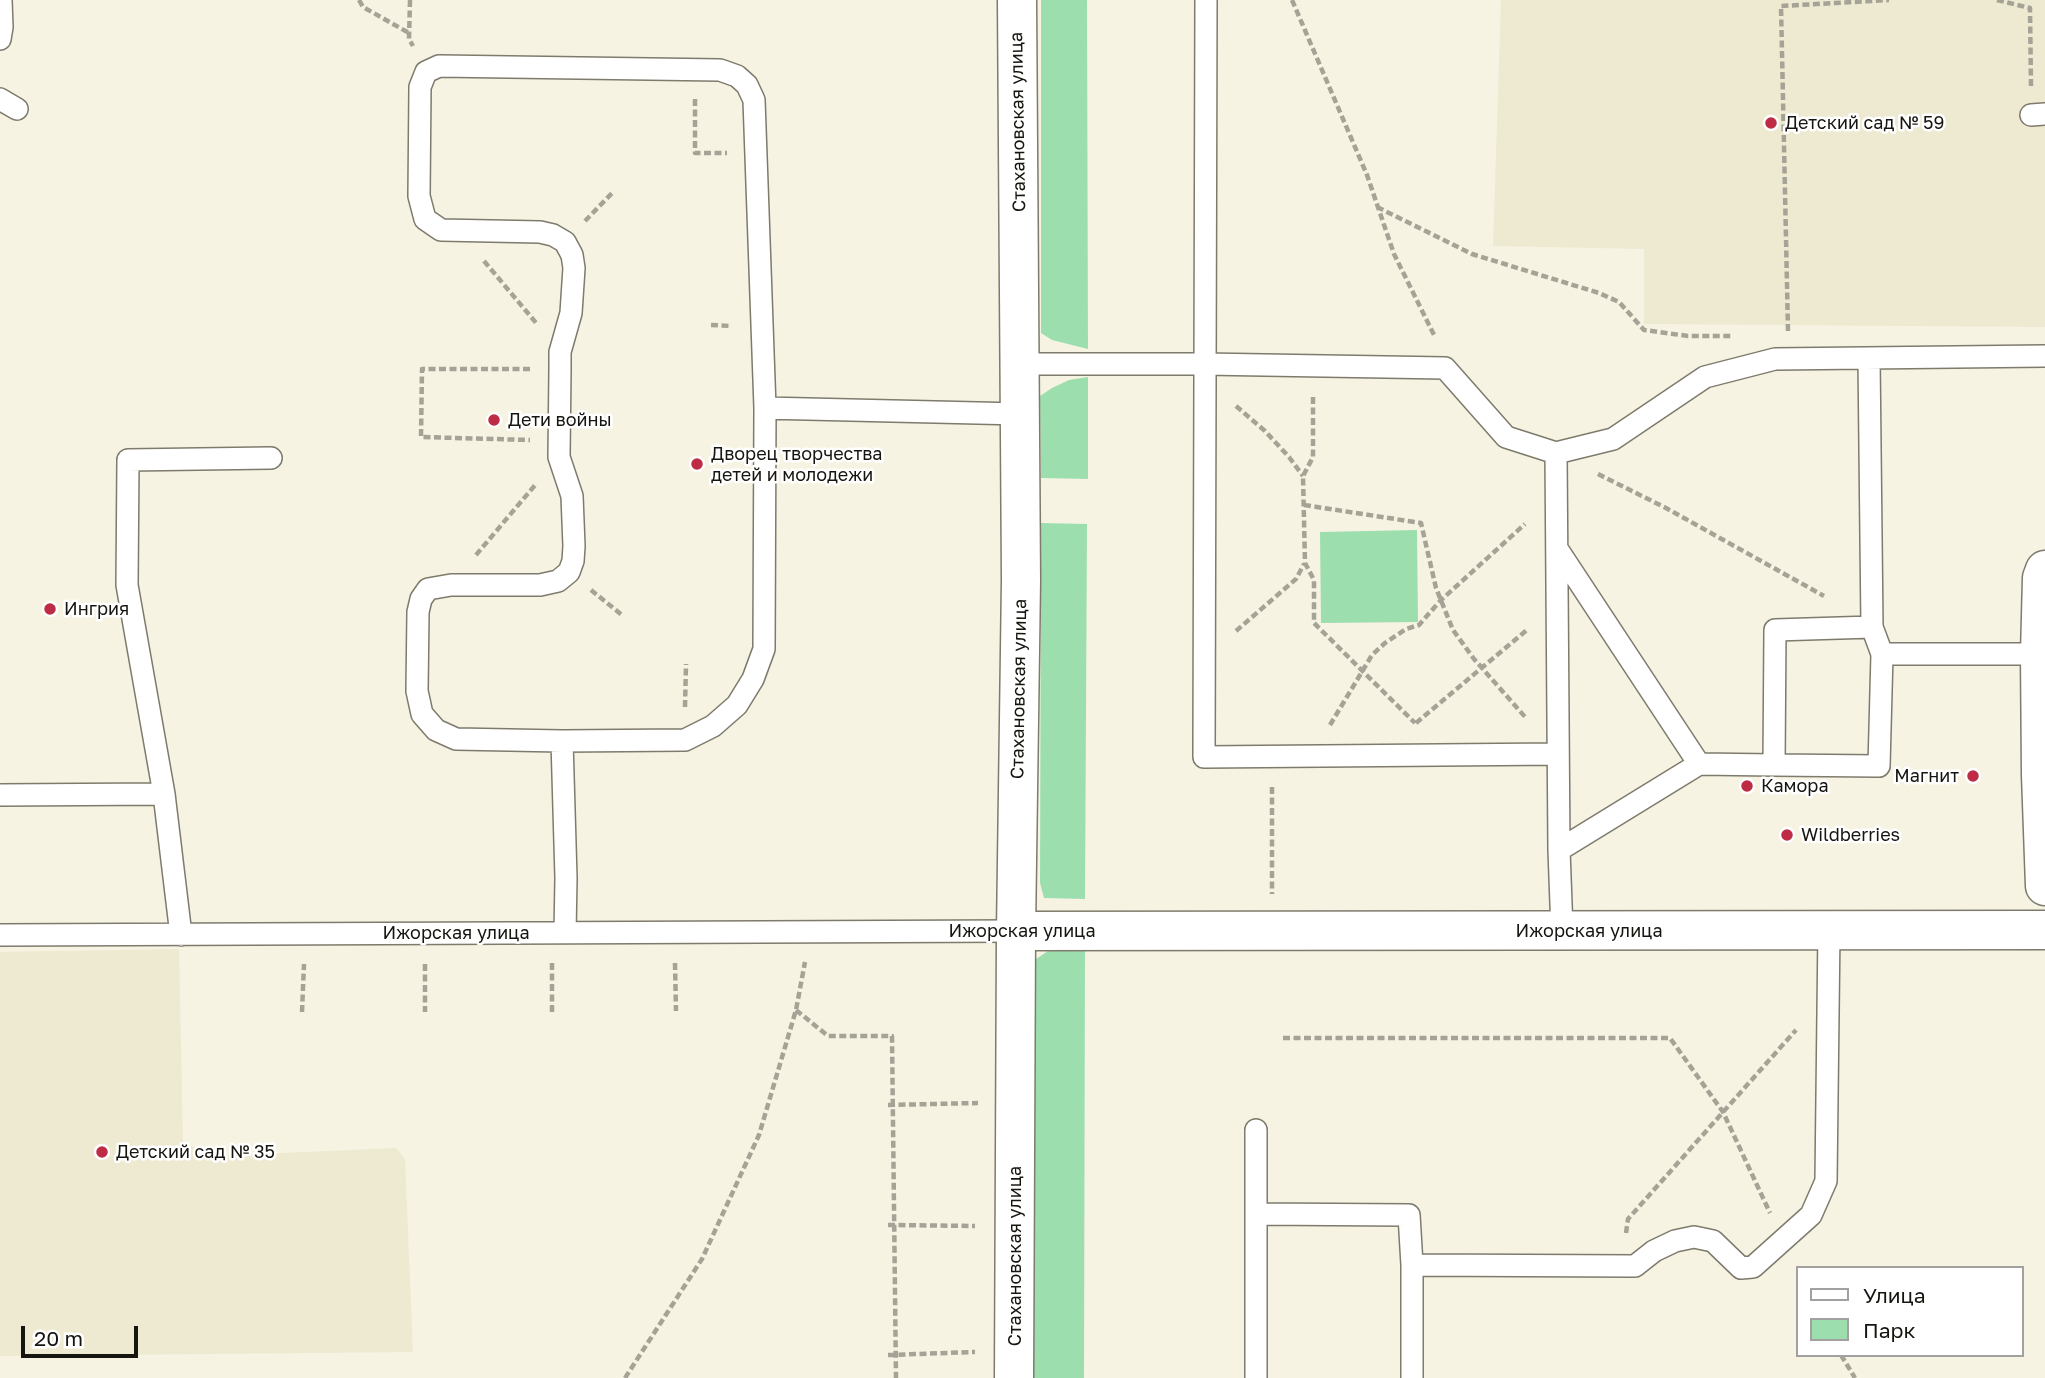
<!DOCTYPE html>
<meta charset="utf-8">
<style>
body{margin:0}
#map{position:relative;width:2045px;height:1378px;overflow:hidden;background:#f6f3e2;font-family:"Golos Text",sans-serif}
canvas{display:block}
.legend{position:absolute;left:1796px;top:1266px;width:228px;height:91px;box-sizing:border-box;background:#fff;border:2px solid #a2a19f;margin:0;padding:9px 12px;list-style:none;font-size:21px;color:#16150f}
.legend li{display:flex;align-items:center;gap:14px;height:35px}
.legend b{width:35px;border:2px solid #a2a19f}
.scale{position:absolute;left:21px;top:1326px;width:117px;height:32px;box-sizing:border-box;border:4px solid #16150f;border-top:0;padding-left:9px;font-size:21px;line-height:24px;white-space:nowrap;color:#16150f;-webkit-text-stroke:5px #fff;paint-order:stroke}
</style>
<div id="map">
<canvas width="2045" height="1378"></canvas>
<ul class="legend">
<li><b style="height:9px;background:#fff"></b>Улица</li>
<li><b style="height:19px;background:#9ddeae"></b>Парк</li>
</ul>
<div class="scale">20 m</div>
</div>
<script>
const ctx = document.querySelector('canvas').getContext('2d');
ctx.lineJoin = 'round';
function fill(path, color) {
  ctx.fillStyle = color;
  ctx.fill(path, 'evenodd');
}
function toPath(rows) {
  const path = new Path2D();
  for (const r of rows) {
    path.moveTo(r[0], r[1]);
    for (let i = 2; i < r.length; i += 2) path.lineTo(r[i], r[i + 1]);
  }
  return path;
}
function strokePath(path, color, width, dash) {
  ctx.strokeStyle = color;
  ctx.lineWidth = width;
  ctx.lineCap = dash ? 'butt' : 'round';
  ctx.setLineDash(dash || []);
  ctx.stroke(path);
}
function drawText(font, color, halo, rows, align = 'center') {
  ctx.font = font + ' "Golos Text",sans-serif';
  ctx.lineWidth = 5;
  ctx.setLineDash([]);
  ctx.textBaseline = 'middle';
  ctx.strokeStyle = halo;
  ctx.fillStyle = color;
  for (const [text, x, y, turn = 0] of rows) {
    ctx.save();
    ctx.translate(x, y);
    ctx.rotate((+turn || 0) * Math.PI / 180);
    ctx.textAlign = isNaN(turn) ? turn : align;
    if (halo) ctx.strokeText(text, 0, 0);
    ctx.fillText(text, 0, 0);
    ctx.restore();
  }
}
fill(toPath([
 [1501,0,2045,0,2045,327,1644,324,1644,249,1493,246],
 [179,949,183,1142,212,1156,396,1148,405,1159,413,1352,0,1356,0,952]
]), '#eee9d1');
fill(toPath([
 [1041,0,1087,0,1088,349,1052,340,1041,333],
 [1088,377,1088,479,1041,478,1040,396,1052,388,1069,380],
 [1041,523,1087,524,1085,899,1044,898,1040,883],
 [1417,530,1418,622,1321,623,1320,532],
 [1085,942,1084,1378,1026,1378,1033,961,1057,945]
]), '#9ddeae');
const lane = toPath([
 [1206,0,1204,757,1558,754],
 [0,39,2,27,1,0],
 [0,99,17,109],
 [2031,115,2045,114],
 [1869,358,1872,627,1882,654,2040,654],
 [1020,364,1204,364,1445,368,1506,437,1556,453,1559,850,1562,931],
 [765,408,1020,414],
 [1556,453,1613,439,1705,377,1775,359,2045,356],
 [1558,550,1699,764],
 [562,741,685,740,713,726,737,705,753,679,764,649,765,408,754,100,747,85,737,76,720,70,439,66,426,72,420,87,419,196,425,219,441,230,540,232,553,235,565,242,572,255,574,268,571,313,560,352,560,369,559,457,572,496,574,546,573,561,569,572,558,581,540,585,451,585,428,589,421,599,418,612,417,691,422,714,436,730,456,739,562,741,566,878,565,933],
 [1774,765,1879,766,1882,654],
 [0,795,164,794],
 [1559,850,1699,764,1774,765,1775,630,1872,627],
 [0,935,1016,931],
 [181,935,164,794,127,585,128,460,271,458],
 [1256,1214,1409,1215,1412,1265,1412,1378],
 [1412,1265,1635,1266,1654,1251,1675,1241,1694,1237,1713,1241,1741,1268,1753,1267,1811,1215,1826,1181,1829,929],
 [1256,1378,1256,1130]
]);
const street = toPath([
 [2045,570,2042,578,2040,654,2041,775,2045,886],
 [1016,931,2045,930],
 [1014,1378,1016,931,1021,580,1017,0]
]);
strokePath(lane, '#7e7a6c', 24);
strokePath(street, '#7e7a6c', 41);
strokePath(toPath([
 [359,0,363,7,409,33],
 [410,0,409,39,413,46],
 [1292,0,1367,175,1394,254,1435,337],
 [1997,0,2030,8,2031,86],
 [695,99,695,153,727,153],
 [1377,207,1472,254,1599,293,1619,302,1644,330,1688,336,1733,336],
 [585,221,614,191],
 [484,261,537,324],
 [711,325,731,326],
 [1788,331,1781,6,1889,0],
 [530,369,422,369,421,437,530,440],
 [1313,397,1313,457,1303,476,1305,563,1314,580,1314,623,1415,723],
 [1236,406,1265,431,1289,457,1303,476],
 [1598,474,1666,508,1824,596],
 [1304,505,1421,523,1436,588,1453,630,1474,659,1526,718],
 [476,555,536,484],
 [591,590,622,615],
 [1236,631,1296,579,1304,564],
 [685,707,686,664],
 [1416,723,1527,630],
 [1330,725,1372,655,1385,643,1406,629,1419,625,1440,601,1525,524],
 [1272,787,1272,894],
 [552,963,552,1012],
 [675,963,676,1011],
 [425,964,425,1012],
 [796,1010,828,1036,892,1036,896,1378],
 [302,1012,304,964],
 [1283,1038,1670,1038,1723,1112,1770,1213],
 [888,1105,978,1103],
 [888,1225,975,1226],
 [1626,1233,1628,1219,1796,1030],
 [888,1355,975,1352],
 [1841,1355,1855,1378],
 [625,1378,702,1259,759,1135,796,1010,805,962]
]), '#a5a396', 4.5, [7, 3.5]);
strokePath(lane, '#fff', 21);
strokePath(street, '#fff', 38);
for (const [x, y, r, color] of [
 [1771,123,7,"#bd2c44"],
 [494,420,7,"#bd2c44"],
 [697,464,7,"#bd2c44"],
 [50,609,7,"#bd2c44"],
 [1973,776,7,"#bd2c44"],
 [1747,786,7,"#bd2c44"],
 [1787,835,7,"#bd2c44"],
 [102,1152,7,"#bd2c44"]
]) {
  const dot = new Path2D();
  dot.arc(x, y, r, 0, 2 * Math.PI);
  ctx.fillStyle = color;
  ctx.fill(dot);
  strokePath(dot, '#fff', 2.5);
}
drawText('18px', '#16150f', '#fff', [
 ["Стахановская улица",1018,122,-91],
 ["Стахановская улица",1019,689,-89],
 ["Ижорская улица",1022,931],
 ["Ижорская улица",1589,931],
 ["Ижорская улица",456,933],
 ["Стахановская улица",1015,1256,-90]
]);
drawText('18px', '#16150f', '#fff', [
 ["Детский сад № 59",1785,123],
 ["Дети войны",508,420],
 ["Дворец творчества",711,454],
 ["детей и молодежи",711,475],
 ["Ингрия",64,609],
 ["Магнит",1959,776,"right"],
 ["Камора",1761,786],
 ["Wildberries",1801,835],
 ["Детский сад № 35",116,1152]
], 'left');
</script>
